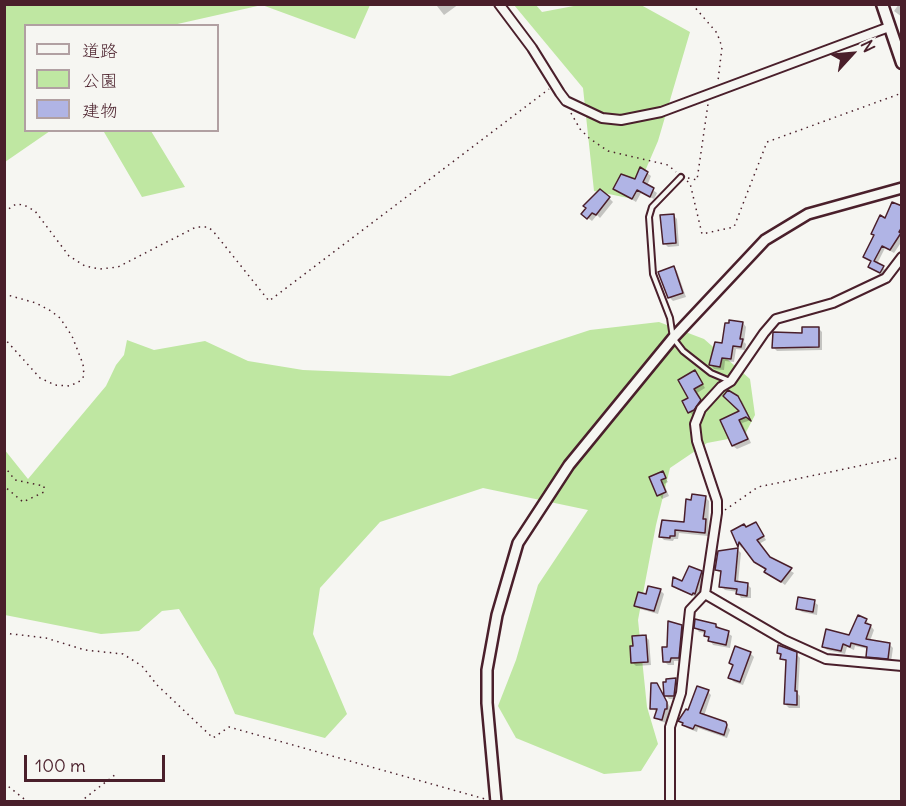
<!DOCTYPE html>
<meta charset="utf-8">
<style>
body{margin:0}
#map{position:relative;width:906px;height:806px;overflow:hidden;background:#f6f6f2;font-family:Delius,"Klee One",sans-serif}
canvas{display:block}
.frame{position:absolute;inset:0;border:6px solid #4a1f2b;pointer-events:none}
.legend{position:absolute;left:24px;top:24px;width:195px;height:108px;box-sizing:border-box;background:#f6f6f2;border:2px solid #b1a0a2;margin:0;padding:8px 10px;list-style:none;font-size:18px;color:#4a1f2b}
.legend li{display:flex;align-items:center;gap:12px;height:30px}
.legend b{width:30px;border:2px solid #b1a0a2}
.north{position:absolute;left:822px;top:24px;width:60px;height:60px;-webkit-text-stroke:4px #f6f6f2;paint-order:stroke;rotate:64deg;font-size:16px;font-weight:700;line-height:24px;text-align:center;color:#4a1f2b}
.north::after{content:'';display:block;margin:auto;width:21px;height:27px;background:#4a1f2b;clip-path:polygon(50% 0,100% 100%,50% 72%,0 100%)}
.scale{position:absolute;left:24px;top:755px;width:141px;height:27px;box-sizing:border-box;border:3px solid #4a1f2b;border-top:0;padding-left:8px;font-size:18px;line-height:21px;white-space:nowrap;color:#4a1f2b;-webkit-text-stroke:4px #f6f6f2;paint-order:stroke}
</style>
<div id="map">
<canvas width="906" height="806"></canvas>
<div class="frame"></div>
<ul class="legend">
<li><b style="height:8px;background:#f6f6f2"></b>道路</li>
<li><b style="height:16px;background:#bfe7a2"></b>公園</li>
<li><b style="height:16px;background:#b0b4e5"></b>建物</li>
</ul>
<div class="north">N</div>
<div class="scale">100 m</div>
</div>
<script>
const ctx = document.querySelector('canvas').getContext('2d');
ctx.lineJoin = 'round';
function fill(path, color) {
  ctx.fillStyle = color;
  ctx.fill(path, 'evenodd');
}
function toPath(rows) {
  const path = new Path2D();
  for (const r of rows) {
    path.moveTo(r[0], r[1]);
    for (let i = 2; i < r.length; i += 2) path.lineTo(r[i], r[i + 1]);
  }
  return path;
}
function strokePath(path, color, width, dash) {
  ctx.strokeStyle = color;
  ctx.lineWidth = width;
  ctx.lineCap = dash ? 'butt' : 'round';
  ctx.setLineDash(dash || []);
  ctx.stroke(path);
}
fill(toPath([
 [5,4,370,4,370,5,355,39,262,5,173,25,26,26,26,130,50,131,5,162],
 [514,5,536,5,542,12,579,5,641,5,690,32,658,141,633,199,594,191,583,88],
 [93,131,151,131,185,187,142,197,104,132],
 [659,322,704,339,750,379,755,415,744,436,707,443,670,468,656,525,638,620,647,707,658,744,641,771,604,774,516,738,498,706,516,660,538,585,588,510,483,488,380,522,320,588,313,634,347,714,325,738,235,714,216,670,179,609,162,611,139,631,101,634,5,615,4,449,28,479,106,386,116,365,124,355,127,340,154,350,205,341,248,361,303,370,450,376,590,330]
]), '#bfe7a2');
fill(toPath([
 [440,4,459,4,444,15,437,6],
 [899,4,902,4,902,17,894,11],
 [647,173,651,176,647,186,657,193,654,199,641,193,636,202,615,189,635,181],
 [609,198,613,202,600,218,597,215,592,221,583,214],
 [900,204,902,205,902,241,894,253,885,248,877,264,887,271,884,275,874,270,870,266,872,263,865,257,886,220],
 [673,215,677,219,679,246,668,247,664,243],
 [674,267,677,271,686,297,673,301,669,297],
 [743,323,746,327,744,342,746,344,745,350,736,349,734,362,725,361,724,370,714,369,711,365],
 [818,328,822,332,822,350,777,351,773,347],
 [698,376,705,388,697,393,704,405,698,413,693,416,690,412,690,398],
 [737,397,742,401,751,420,742,423,751,443,737,449,733,446,722,421,741,411],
 [662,473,668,482,664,484,669,496,662,499,651,478],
 [705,497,709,501,708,536,679,533,678,539,674,539,673,541,664,540,661,537,685,524,693,501],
 [756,523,766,540,759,544,770,559,794,573,785,585,760,566,742,544,742,548,740,546,733,532],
 [738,550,741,553,738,583,748,585,751,588,751,598,741,598,738,592,725,590,721,586,722,574,716,570],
 [701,572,705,576,699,597,696,595,696,597,677,589,673,586],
 [660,590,664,594,658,614,640,609,636,606,647,596],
 [814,602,818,605,817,615,802,612,798,608],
 [866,620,874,630,870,641,889,644,893,648,891,662,871,660,867,656,868,649,855,646,854,650,847,647,845,654,827,650,824,647,850,636],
 [716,625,732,636,730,648,713,645,706,633,699,632,696,628],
 [682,626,685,630,682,661,674,661,674,665,668,665,664,661,668,649],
 [645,636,649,640,651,665,636,666,633,663],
 [750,653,754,657,743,685,734,682,730,678,734,667,730,663],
 [778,653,796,654,800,658,798,694,800,696,800,708,789,708,785,704,787,662],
 [676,679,679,683,677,699,669,699,665,695,668,680],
 [657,684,670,707,666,723,660,721,656,718,657,712,652,708],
 [708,692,711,695,704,716,725,723,730,730,727,738,698,728,697,732,687,728,680,721]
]), '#0003');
const building = toPath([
 [640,167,648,172,643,182,654,188,650,197,637,190,632,199,613,189,621,174,635,179,640,167],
 [600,189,610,197,596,215,592,213,587,219,581,214,586,208,583,206,600,189],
 [892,202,902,206,902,227,899,232,901,233,890,250,882,246,874,261,884,266,880,273,868,267,871,261,863,257,874,235,871,234,880,215,885,218,892,202],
 [674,214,676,243,663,244,660,215,674,214],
 [674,266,683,293,668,298,658,272,674,266],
 [729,320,743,322,740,339,743,339,741,347,733,346,731,359,722,358,720,367,709,365,715,342,722,343,725,323,729,323,729,320],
 [802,327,819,327,819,347,772,348,773,332,802,333,802,327],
 [695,370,703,384,694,389,701,400,694,410,688,413,682,401,688,398,678,380,695,370],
 [728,390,738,396,751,421,746,417,739,420,748,439,732,446,720,420,739,411,723,396,728,390],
 [663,471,666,478,661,480,666,492,657,496,649,477,663,471],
 [692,494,706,496,703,519,706,519,705,533,675,530,675,536,670,536,670,538,659,537,662,520,684,522,686,499,691,500,692,494],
 [756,522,764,536,757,540,770,557,792,568,781,582,764,572,766,569,754,562,739,542,738,547,731,531,744,524,746,527,756,522],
 [738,548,735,581,748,583,747,596,736,594,737,589,719,587,721,571,715,570,718,551,738,548],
 [689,566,702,571,695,594,693,593,692,595,672,586,673,577,682,581,689,566],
 [648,586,661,589,654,611,634,606,638,592,646,594,648,586],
 [798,597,815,600,813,612,796,609,798,597],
 [858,615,867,619,865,623,871,625,866,639,890,643,888,659,866,657,867,647,851,643,850,647,843,644,841,651,822,647,826,629,849,635,858,615],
 [695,619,716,624,716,627,729,631,726,645,708,641,709,637,704,636,705,631,694,628,695,619],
 [668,621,682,625,679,658,671,658,670,662,663,662,662,647,667,647,668,621],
 [646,635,648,662,631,663,630,646,633,646,632,636,646,635],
 [778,645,797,652,795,691,797,691,797,705,784,704,786,660,780,659,781,654,777,653,778,645],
 [735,646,751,652,740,682,728,678,733,665,729,663,735,646],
 [676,678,674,696,664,696,663,682,666,682,666,679,676,678],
 [651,683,657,683,667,702,667,709,665,709,662,720,654,718,657,709,650,709,651,683],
 [697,686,709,690,700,713,726,722,727,725,724,735,695,725,693,729,682,725,683,723,678,721,686,709,688,710,697,686]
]);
fill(building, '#b0b4e5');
strokePath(building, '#4a1f2b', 1.5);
const service = toPath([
 [681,177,652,207,649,217,653,274,670,318,673,338,683,351,711,373,730,381]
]);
const minor = toPath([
 [499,4,532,48,560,93,566,101,602,118,621,120,661,112,889,27],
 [705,594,784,640,826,659,902,666],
 [670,802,670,727,681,693,690,610,705,594,717,513,717,501,697,441,695,424,701,409,721,387,731,381,764,333,776,319,833,303,886,278,902,257]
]);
const tertiary = toPath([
 [496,802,487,703,487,670,497,615,518,543,569,465,673,338,765,240,808,214,902,188]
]);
const secondary = toPath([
 [882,4,902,63]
]);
strokePath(service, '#4a1f2b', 8);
strokePath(minor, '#4a1f2b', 12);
strokePath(tertiary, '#4a1f2b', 14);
strokePath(secondary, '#4a1f2b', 15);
strokePath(toPath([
 [692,4,717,33,722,47,718,81],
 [571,113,580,129,589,138,608,151,668,165,676,172],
 [688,178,697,180,708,104],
 [687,181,690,183,702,234,734,227,767,142,902,93],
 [4,212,16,204,24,205,35,211,69,256,85,266,100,269,118,267,196,227,208,227,213,231,269,301,549,89],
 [4,294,36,303,51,311,60,318,72,336,83,364,84,376,80,381,70,386,55,385,40,378,4,338],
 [4,466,15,480,44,486,44,492,23,502,4,486],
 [725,510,758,487,902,457],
 [4,633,46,638,85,650,123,654,142,666,157,685,213,738,229,727,485,799],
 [4,783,28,802],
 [80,802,116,774]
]), '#4a1f2b', 1.5, [1.5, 4.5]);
strokePath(service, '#f6f6f2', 4);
strokePath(minor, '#f6f6f2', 8);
strokePath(tertiary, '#f6f6f2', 9);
strokePath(secondary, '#f6f6f2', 10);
</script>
